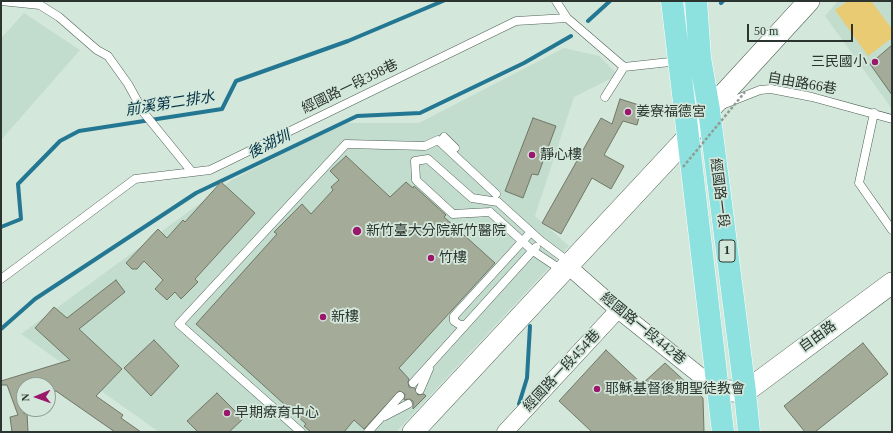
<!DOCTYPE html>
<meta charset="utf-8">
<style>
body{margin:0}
#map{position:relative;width:893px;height:433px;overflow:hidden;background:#d3e7db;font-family:"Times New Roman",serif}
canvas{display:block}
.frame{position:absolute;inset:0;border:2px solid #2c342f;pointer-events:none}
.north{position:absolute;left:16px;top:377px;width:40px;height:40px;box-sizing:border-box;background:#d3e7db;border:1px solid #909f96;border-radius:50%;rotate:268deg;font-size:11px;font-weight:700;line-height:16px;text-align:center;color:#2c342f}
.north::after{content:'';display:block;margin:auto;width:14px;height:18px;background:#9b176b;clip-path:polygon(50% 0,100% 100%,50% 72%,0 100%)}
.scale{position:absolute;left:747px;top:24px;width:106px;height:18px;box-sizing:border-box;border:2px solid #2c342f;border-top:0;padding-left:5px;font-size:12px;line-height:14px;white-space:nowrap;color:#2c342f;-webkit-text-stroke:3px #d3e7db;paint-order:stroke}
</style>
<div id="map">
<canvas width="893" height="433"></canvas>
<div class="frame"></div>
<div class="north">N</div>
<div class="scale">50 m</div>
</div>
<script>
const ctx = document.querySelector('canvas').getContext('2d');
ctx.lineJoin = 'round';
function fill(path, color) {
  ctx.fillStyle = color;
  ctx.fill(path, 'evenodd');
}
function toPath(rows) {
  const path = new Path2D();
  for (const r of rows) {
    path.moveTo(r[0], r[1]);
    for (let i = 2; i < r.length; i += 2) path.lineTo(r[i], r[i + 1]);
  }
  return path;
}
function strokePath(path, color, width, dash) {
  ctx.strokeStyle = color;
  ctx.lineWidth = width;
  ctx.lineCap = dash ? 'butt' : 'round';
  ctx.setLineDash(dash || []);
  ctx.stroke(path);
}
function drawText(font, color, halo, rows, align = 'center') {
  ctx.font = font + ' "Times New Roman","Noto Sans TC",serif';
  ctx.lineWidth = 3.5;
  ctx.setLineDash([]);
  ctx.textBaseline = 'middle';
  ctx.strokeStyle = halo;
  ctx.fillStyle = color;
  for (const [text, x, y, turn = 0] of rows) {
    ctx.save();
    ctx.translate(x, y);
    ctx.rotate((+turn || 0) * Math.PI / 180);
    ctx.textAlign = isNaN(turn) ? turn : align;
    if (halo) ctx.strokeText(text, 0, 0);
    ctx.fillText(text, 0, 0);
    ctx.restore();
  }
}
fill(toPath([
 [838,1,892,1,892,109,825,16],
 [24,13,80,50,1,140,1,38],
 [564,48,599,56,618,75,574,97,535,216,569,246,396,432,159,432,21,334,232,180,344,123,419,123]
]), '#c2ddcd');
fill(toPath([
 [848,1,871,1,892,29,892,38,868,56,835,10]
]), '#e9cb73');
strokePath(toPath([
 [721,3,723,1],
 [588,21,610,1],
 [1,227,21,219,18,184,60,141,79,131,222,109,236,81,348,41,443,1],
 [1,329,35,299,196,193,357,116,420,113,524,63,571,36],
 [519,404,527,378,530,326]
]), '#237792', 4);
const building = toPath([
 [892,45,892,95,870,64,892,45],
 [620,99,642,106,637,125,623,121,604,155,624,166,611,189,592,178,561,234,542,223,601,118,612,124,620,99],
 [533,118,556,126,538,175,532,174,523,198,505,191,533,118],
 [346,156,390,197,406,182,413,188,414,186,446,215,444,217,495,263,399,368,409,379,408,382,409,387,415,388,418,395,424,394,426,396,413,409,413,401,409,399,404,400,405,394,399,391,364,429,354,420,344,432,311,432,304,426,306,424,196,324,277,234,274,232,302,204,311,214,333,190,331,187,339,180,330,171,346,156],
 [221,182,255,213,195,279,198,282,181,299,175,292,167,300,155,289,163,280,144,261,137,269,132,269,126,263,158,229,167,238,183,220,185,222,221,182],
 [116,280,125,292,79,329,122,369,96,396,123,415,121,418,141,432,115,432,56,391,48,393,48,385,24,385,24,414,27,413,28,432,12,432,10,417,18,415,7,385,1,385,1,381,70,360,35,328,54,307,67,318,116,280],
 [154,340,179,366,151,396,124,368,154,340],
 [863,343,888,374,815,432,805,432,784,406,863,343],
 [606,350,642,384,665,363,703,398,704,432,592,432,559,401,606,350],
 [217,393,243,419,229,432,198,432,187,421,217,393]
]);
fill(building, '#a4ab99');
strokePath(building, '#707766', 1);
const service = toPath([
 [1,1,40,5,59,17,97,50,108,56,128,84,144,113,192,172],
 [556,1,567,18],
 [605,97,624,67],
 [722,105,760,90,771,89,812,97,892,119],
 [874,113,859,183,892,230],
 [444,137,455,148],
 [490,212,453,214,416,180,415,161,428,159,472,198,498,202],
 [490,212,533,251,557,267,568,266,565,259,541,241,498,202],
 [1,279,135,179,210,170,516,21,567,18,624,67,679,61],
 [465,325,460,325,454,321,454,316,531,232],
 [413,383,536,247],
 [420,390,429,369],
 [385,416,408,404],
 [301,432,179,324,346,144,425,146,438,140,496,194],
 [368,432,400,396]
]);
const minor = toPath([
 [568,266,618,310,718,390],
 [505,432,618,310]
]);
const tertiary = toPath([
 [718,390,745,392,892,283],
 [413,432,687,138,709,110,809,1]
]);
const primary = toPath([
 [672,1,723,432],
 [696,1,700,58,709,110,745,392,749,432]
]);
strokePath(service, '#506157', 9);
strokePath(minor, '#506157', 17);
strokePath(tertiary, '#506157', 22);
strokePath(primary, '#fff', 23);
strokePath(service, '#fff', 8);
strokePath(minor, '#fff', 16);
strokePath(tertiary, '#fff', 21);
strokePath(primary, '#8de2e0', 22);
strokePath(toPath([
 [683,167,745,92]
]), '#8f9e95', 2.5, [3, 2]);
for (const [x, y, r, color] of [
 [875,62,4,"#9b176b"],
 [628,112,4,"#9b176b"],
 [532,155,4,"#9b176b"],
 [357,231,5,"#9b176b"],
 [431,258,4,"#9b176b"],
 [323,317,4,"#9b176b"],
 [597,389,4,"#9b176b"],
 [227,413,4,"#9b176b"]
]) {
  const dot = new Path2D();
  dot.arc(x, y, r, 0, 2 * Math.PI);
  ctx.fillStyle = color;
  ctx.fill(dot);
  strokePath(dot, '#d3e7db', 1.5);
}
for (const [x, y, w] of [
 [727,251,16]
]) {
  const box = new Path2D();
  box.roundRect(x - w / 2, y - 11, w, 22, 3);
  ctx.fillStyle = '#d3e7db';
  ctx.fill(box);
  strokePath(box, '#2c342f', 1);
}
drawText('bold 13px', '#2c342f', null, [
 ["1",727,251]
]);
drawText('14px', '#2c342f', '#d3e7db', [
 ["三民國小",867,62,"right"],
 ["姜寮福德宮",636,112],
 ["靜心樓",540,155],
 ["新竹臺大分院新竹醫院",366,231],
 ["竹樓",439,258],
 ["新樓",331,317],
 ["耶穌基督後期聖徒教會",605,389],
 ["早期療育中心",235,413]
], 'left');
drawText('14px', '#2c342f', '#d3e7db', [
 ["自由路66巷",802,84,10],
 ["經國路一段398巷",350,87,-26],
 ["經國路一段",719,193,83],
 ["經國路一段442巷",643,329,39],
 ["自由路",818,337,-36],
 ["經國路一段454巷",562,371,-47]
]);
drawText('italic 15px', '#003243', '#d3e7db', [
 ["前溪第二排水",170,104,-9],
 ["後湖圳",269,145,-26]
]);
</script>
